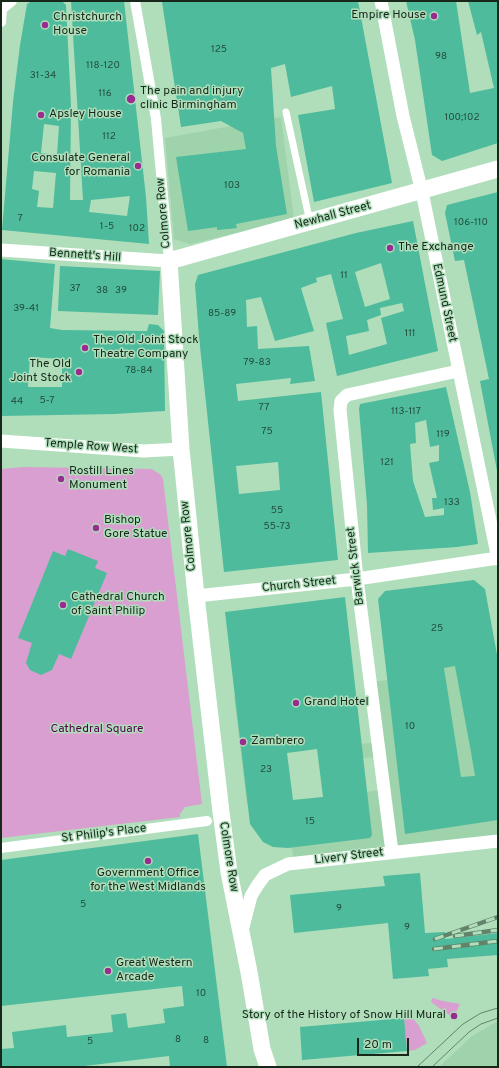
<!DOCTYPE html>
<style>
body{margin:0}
#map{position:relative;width:499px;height:1068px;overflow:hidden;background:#b0deba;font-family:Overpass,sans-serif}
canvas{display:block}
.frame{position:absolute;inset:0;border:2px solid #17281b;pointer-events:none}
.scale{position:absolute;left:357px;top:1038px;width:52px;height:18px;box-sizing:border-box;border:2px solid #17281b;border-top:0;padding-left:5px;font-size:12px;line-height:14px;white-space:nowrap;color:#17281b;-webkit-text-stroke:3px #b0deba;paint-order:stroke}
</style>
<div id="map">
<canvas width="499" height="1068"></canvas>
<div class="frame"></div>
<div class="scale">20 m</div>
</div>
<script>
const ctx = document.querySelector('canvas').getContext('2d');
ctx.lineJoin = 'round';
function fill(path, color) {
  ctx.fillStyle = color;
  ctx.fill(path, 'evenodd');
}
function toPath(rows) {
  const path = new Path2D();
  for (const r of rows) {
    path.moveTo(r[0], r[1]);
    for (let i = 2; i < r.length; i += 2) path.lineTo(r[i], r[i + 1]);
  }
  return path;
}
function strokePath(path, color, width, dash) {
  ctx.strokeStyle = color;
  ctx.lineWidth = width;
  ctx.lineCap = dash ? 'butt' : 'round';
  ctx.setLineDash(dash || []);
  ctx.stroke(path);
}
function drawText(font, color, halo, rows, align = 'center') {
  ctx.font = font + ' Overpass,sans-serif';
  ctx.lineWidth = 3;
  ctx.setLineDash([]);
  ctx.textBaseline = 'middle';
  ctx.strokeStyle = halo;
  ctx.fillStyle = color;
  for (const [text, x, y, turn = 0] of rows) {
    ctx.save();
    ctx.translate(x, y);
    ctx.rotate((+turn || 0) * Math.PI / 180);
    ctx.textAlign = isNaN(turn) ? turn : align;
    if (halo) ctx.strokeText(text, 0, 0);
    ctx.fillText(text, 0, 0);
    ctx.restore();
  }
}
fill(toPath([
 [281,117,294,219,190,244,174,239,165,138],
 [498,658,498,841,294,864,286,801,247,805,234,696,272,692,286,801,367,792,384,789,380,757,363,758,361,744,378,742,371,682,445,674,444,668],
 [498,1021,498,1067,439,1067,472,1036]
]), '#9fd3ab');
fill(toPath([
 [24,467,152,469,161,475,163,479,202,804,185,807,180,814,180,817,1,838,1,469],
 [432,998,443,1001,460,1004,453,1018,431,1002],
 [412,1017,419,1026,427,1043,415,1050,407,1051,404,1018]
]), '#d89fd0');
fill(toPath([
 [32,1,62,1,66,5,71,106,70,200,83,200,71,1,124,1,146,197,149,244,2,230,13,102,20,45,27,4],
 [44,124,59,126,57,155,41,153],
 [34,171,56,173,53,208,37,207,39,191,32,189],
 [130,196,127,216,89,212,91,200],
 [171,1,358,1,392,183,314,202,298,115,335,109,332,86,291,97,285,64,271,68,276,146,287,214,236,224,237,228,217,230,217,227,188,231,176,157,246,149,243,133,221,121,181,127,162,2],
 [406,1,456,1,470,93,494,88,481,32,477,35,468,1,498,1,498,143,442,161,432,155,415,40],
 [498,192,498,471,497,471,480,381,489,379,464,260,455,261,445,213,447,205],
 [413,221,438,351,337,376,326,323,343,319,331,274,316,278,317,282,301,288,314,331,275,341,261,297,246,300,247,327,257,326,258,349,309,346,315,381,290,384,291,378,236,384,238,401,321,392,338,560,224,572,199,337,195,284,198,275,356,233],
 [381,263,390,299,365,307,355,272],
 [402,303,404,311,381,318,387,344,349,355,346,336,369,331,367,320,381,315,380,308],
 [278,462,280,490,239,494,236,466],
 [1,259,55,264,50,328,62,330,147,331,149,324,158,325,164,331,165,411,114,414,1,416],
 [30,357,62,359,62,387,28,387],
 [60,266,160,271,158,315,58,311],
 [446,387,470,492,478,544,457,547,368,553,367,505,359,409,360,404],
 [426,420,430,447,439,445,439,461,429,463,437,498,432,498,433,510,444,508,444,515,425,517,413,481,410,444,416,443,415,423],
 [68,549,98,561,95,568,107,573,71,659,59,654,52,670,41,675,30,670,26,663,32,643,18,638,53,551,65,556],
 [474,580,485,589,498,660,498,820,405,834,378,599,385,591],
 [455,666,471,752,475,776,461,777,444,668],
 [345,597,372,835,370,838,288,848,273,847,263,842,250,824,225,612],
 [317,749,323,797,293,800,287,753],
 [198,834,227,1067,170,1067,169,1056,76,1067,1,1067,1,1049,14,1048,12,1032,66,1025,67,1037,113,1032,111,1015,126,1013,128,1028,165,1023,163,1009,184,1006,182,986,1,1006,1,860],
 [420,873,425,933,445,932,445,939,498,933,498,955,447,959,448,967,428,969,429,976,393,979,388,923,294,933,290,895,385,886,383,876],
 [404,1018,407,1051,302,1060,300,1027]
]), '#4dbb9c');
strokePath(toPath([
 [286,112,310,222]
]), '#fff', 7);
strokePath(toPath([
 [135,1,156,119,169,261],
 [1,22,2,9,12,1],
 [1,848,207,821]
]), '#fff', 10);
strokePath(toPath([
 [381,1,403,116,422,192,498,559],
 [1,250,169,261],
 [1,441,144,451,181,449],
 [196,596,357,579,498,558],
 [392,852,357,579,340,410,341,401,347,395,458,371],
 [242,931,251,896,257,886,265,875,288,864,498,841]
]), '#fff', 13);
strokePath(toPath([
 [268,1067,262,1049,249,972,229,872,221,812,196,596,181,449,169,261,498,169]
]), '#fff', 17);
strokePath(toPath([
 [417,1067,463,1024,481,1013,498,1008],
 [432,1067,469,1032,481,1024,498,1018]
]), '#63826a', 1);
const rail = toPath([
 [455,936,498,930],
 [435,939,498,917],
 [434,949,498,941]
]);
strokePath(rail, '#63826a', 4.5);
strokePath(rail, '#b0deba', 3, [9]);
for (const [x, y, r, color] of [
 [434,16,4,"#982d8f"],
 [45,25,4,"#982d8f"],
 [131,99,5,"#982d8f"],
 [41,115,4,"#982d8f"],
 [138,166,4,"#982d8f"],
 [390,248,4,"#982d8f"],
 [85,348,4,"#982d8f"],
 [79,372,4,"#982d8f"],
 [61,479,4,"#982d8f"],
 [96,528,4,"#982d8f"],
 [63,605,4,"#982d8f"],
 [296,703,4,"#982d8f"],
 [243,742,4,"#982d8f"],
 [148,861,4,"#982d8f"],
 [108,971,4,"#982d8f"],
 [454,1016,4,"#982d8f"]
]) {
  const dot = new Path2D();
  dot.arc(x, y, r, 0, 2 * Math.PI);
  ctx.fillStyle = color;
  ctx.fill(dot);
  strokePath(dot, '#b0deba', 1.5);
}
drawText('10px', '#244d3b', null, [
 ["125",219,50],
 ["98",441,57],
 ["118-120",103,66],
 ["31-34",43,76],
 ["116",105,94],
 ["100;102",462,118],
 ["112",109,137],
 ["103",232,186],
 ["7",20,219],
 ["106-110",471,223],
 ["1-5",107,227],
 ["102",137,229],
 ["11",344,276],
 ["37",75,289],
 ["38",102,291],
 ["39",121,291],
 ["39-41",26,309],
 ["85-89",222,314],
 ["111",410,334],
 ["79-83",257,363],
 ["78-84",139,371],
 ["5-7",47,401],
 ["44",17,402],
 ["77",264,408],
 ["113-117",406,412],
 ["75",267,432],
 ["119",443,435],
 ["121",387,463],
 ["133",452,503],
 ["55",277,511],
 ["55-73",277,527],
 ["25",437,629],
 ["10",410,727],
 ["23",266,770],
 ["15",310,822],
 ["5",83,905],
 ["9",339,909],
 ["9",407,928],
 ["10",201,994],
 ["8",178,1040],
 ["8",206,1041],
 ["5",90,1042]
]);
drawText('12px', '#17281b', '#b0deba', [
 ["Empire House",426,16,"right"],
 ["Christchurch",53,18],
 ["House",53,32],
 ["The pain and injury",140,92],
 ["clinic Birmingham",140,106],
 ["Apsley House",49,115],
 ["Consulate General",130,159,"right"],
 ["for Romania",130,173,"right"],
 ["The Exchange",398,248],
 ["The Old Joint Stock",93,341],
 ["Theatre Company",93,355],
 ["The Old",71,365,"right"],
 ["Joint Stock",71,379,"right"],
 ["Rostill Lines",69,472],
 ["Monument",69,486],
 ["Bishop",104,521],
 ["Gore Statue",104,535],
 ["Cathedral Church",71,598],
 ["of Saint Philip",71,612],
 ["Grand Hotel",304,703],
 ["Zambrero",251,742],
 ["Government Office",148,874,"center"],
 ["for the West Midlands",148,888,"center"],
 ["Great Western",116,964],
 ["Arcade",116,978],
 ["Story of the History of Snow Hill Mural",446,1016,"right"]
], 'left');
drawText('12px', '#17281b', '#b0deba', [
 ["Colmore Row",164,213,-95],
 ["Newhall Street",333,216,-15],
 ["Bennett's Hill",85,256,4],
 ["Edmund Street",444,303,78],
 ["Temple Row West",91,447,4],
 ["Colmore Row",189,536,-96],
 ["Barwick Street",356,566,-97],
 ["Church Street",299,585,-6],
 ["St Philip's Place",104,834,-7],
 ["Colmore Row",228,857,81],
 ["Livery Street",349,857,-7]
]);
drawText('12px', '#53004e', '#b0deba', [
 ["Cathedral Square",97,730]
]);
</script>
